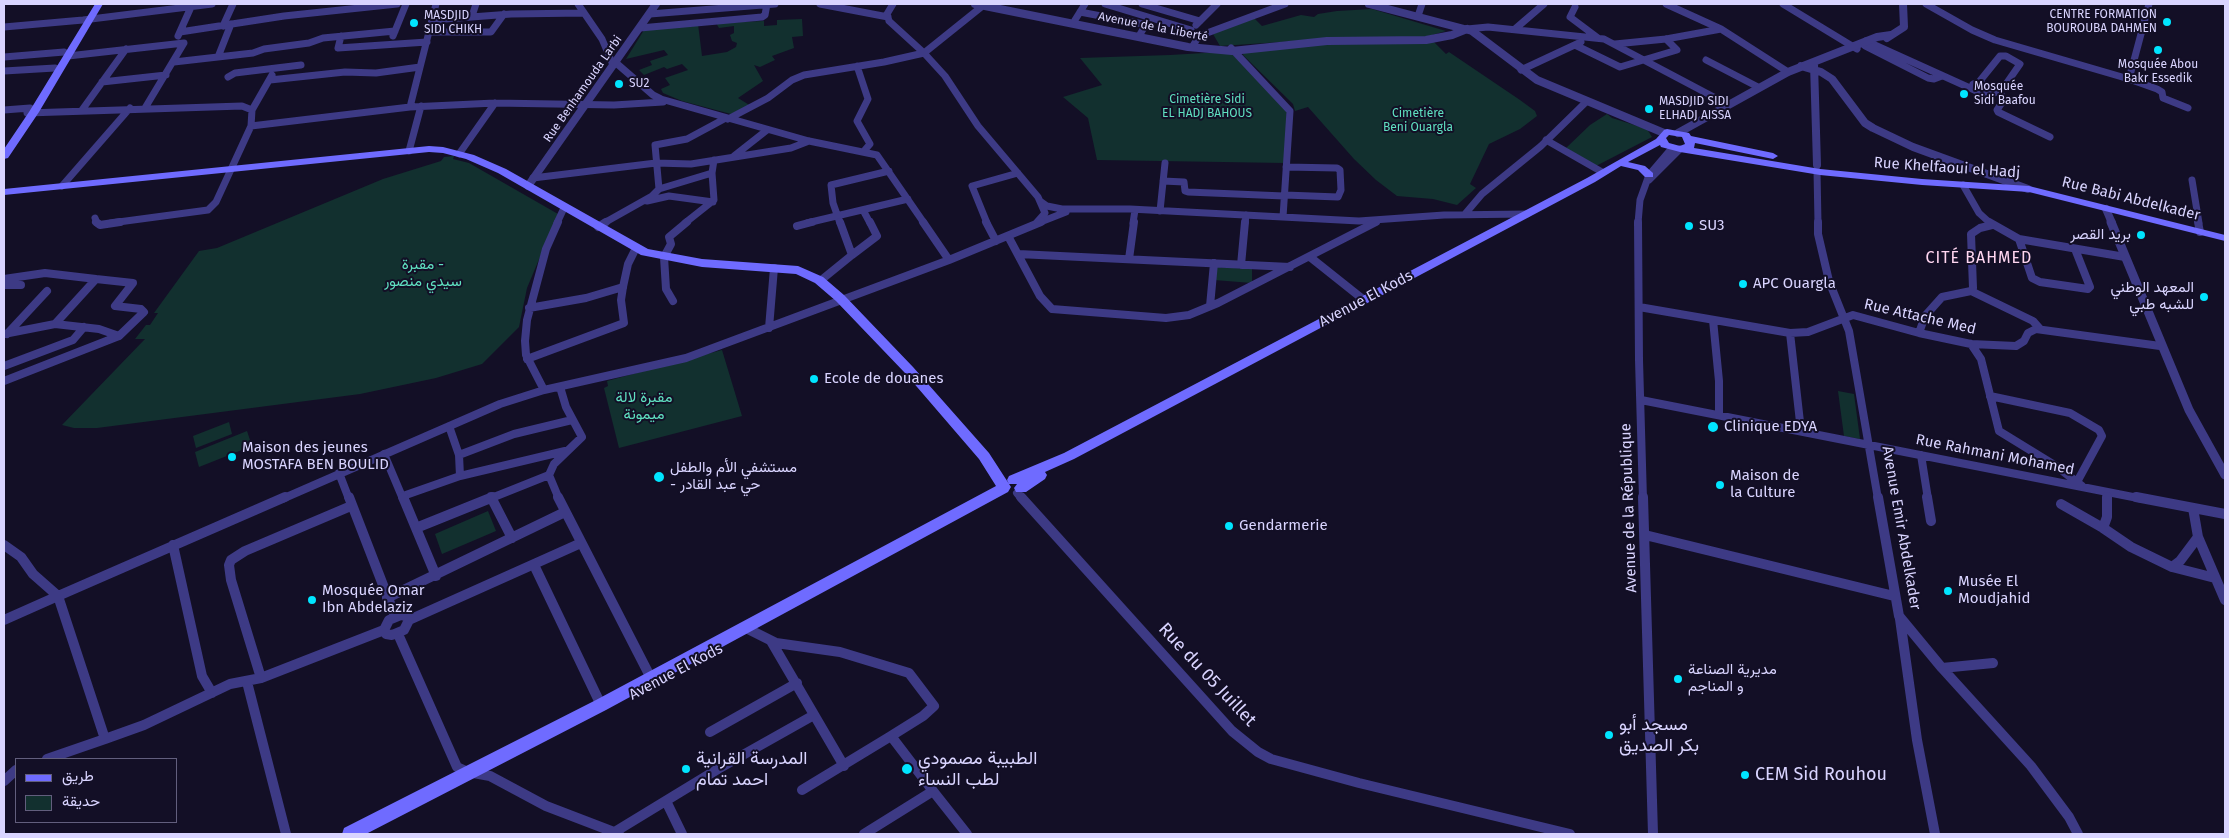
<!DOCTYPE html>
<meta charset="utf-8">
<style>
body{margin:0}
#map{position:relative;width:2229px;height:838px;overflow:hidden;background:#130f26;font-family:"Fira Sans",Vazirmatn,sans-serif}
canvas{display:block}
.frame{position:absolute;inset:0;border:5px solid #d9d4ff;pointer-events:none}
.legend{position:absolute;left:15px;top:758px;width:162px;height:65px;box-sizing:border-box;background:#130f26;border:1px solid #625e7d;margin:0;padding:6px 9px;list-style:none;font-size:15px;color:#d9d4ff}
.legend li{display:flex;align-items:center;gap:10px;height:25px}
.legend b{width:25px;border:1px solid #625e7d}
</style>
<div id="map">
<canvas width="2229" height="838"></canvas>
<div class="frame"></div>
<ul class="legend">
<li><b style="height:6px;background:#6f6bff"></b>طريق</li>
<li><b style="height:14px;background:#12302f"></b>حديقة</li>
</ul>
</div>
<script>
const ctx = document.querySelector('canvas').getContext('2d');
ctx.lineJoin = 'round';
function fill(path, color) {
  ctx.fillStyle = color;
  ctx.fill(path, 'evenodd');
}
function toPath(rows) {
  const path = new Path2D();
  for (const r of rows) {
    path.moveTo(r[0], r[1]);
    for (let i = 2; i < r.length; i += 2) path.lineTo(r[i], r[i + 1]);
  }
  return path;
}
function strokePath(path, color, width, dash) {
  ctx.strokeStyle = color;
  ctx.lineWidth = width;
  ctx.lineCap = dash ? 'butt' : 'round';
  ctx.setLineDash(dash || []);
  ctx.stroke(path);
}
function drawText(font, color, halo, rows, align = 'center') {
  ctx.font = font + ' "Fira Sans",Vazirmatn,sans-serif';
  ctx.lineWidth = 4;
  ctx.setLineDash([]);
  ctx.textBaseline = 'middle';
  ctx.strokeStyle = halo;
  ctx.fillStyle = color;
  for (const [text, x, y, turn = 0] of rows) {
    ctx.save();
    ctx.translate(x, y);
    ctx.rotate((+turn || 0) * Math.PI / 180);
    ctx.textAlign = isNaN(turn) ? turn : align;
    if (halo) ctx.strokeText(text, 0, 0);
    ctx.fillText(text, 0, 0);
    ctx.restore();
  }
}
fill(toPath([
 [1372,9,1446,31,1425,37,1327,39,1220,46,1213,34,1253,17,1262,26,1301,15,1314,17,1318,14,1337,11],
 [802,19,803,36,792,37,794,48,772,56,775,60,760,67,754,65,763,81,738,98,751,106,731,114,682,101,663,93,661,89,670,85,665,78,688,70,682,64,667,69,664,67,644,75,639,70,652,65,650,61,668,55,664,50,626,59,644,30,698,24,702,56,727,52,736,47,737,43,732,41,730,35,734,33,734,26,719,28,716,23,764,21,764,26,777,25,777,20],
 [1434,42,1446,54,1449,52,1520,100,1535,111,1537,116,1520,129,1489,144,1470,184,1476,188,1457,205,1433,199,1397,196,1376,180,1354,159,1308,107,1295,111,1293,104,1243,55,1244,50,1327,44],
 [1221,52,1232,54,1287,108,1285,163,1097,160,1088,118,1063,97,1102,85,1080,58,1170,55],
 [1607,114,1612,118,1647,129,1652,137,1596,166,1566,148,1590,125],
 [454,156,453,159,469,163,558,214,527,288,519,327,482,364,436,378,360,394,97,428,74,428,62,425,145,339,135,339,146,325,150,325,158,313,154,313,199,251,217,248,383,179,441,161,444,157],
 [1215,267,1252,269,1252,283,1214,280],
 [722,350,742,416,619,448,604,388,608,386,607,381],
 [1838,391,1854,394,1860,439,1844,436],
 [229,422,232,434,196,448,193,436],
 [247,431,252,446,199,467,195,452],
 [488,511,496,531,442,554,435,534]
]), '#12302f');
strokePath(toPath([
 [436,4,410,107,495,103,614,105,663,102],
 [578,4,602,39,613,65],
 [820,4,888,17],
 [893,4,887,14,889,21,924,53,945,76,978,126,1038,197,1045,213,1037,222],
 [1105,4,1191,30],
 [1142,4,1200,21],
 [1666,4,1721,29,1788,72],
 [1783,4,1857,49],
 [1926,4,1972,30,1995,40,2129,79,2157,89,2162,92,2163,98,2188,108],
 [1575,7,1570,17,1598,38],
 [1080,12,1143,24,1145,26,1139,36],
 [650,14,775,4],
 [472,16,476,4],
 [1418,16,1422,4],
 [432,20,511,14,584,13],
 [1075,20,1085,4],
 [1196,25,1217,4],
 [223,26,233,4],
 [4,27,83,20,212,4],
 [640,28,762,17,765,15,767,4],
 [1467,29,1488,27,1604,39,1727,104],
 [1515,29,1544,4],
 [180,32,284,16,397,4],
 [429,32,491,32,504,14],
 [178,36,191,7],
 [341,36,338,48,427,42],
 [393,36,406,4],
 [1866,41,1981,93,1994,93,2004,87,2020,64,2006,56,2000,56,1979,82],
 [1194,44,1199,36,1285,4],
 [1615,44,1666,39,1721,29],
 [1575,45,1620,67,1677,50,1666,39],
 [1865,46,1928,78,1934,79,1942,76],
 [1231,48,1290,111,1283,217],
 [68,56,184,43,145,108],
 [4,57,64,52],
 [218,57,231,24],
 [1706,60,1758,87],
 [174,62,253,53,264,49,309,43,323,38,395,31],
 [615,62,653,95,661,99,809,141,877,155,924,223],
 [857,66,868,99,857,121,870,144,864,151],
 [1521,70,1581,42],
 [4,71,55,68],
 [228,77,235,73,301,65],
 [2129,79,2149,4],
 [270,80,345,72,376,73,420,67],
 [102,82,166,75],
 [1973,84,1979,82,2001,94,2003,101,1997,110,1998,112,2050,137],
 [4,110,30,108],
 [82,110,126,49],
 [252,110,272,75],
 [27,113,242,106,252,110,251,126],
 [728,119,768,98,792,80,804,75,884,62,924,53,985,4],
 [1546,140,1602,172],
 [409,151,421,106],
 [459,154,495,103],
 [734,156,767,130],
 [1817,171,1818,223],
 [533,178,656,163,691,164,791,148,809,141],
 [1649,180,1680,149],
 [2192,180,2199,223],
 [1163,181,1184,182,1185,191,1188,192,1284,196],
 [1963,185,1979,213,1990,223],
 [62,186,130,108],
 [659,189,655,145,687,139,726,118],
 [1285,195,1338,197,1341,190,1340,170,1337,168,1286,167],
 [647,201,669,196,713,202],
 [1040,201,1047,206,1062,209,1130,209,1359,221,1444,215,1527,214],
 [863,210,870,223],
 [1160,211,1165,163],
 [1465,214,1482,194,1541,146,1587,101],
 [95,218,97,223],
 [111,223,208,210,216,202,251,126,410,107],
 [557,223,564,208],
 [604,223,652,196,659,189,712,173],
 [685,223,714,200,712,173,714,160],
 [807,223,908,199],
 [840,223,833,203,831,185,889,171],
 [987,223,972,186,1018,173],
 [1038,223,1066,212],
 [1133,223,1135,210],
 [1245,223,1246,215],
 [1373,223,1376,222],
 [1638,223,1640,200,1649,175,1672,148]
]), '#3d3a85', 7);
strokePath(toPath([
 [96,222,100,225,120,222],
 [986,222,996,241],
 [1638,222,1639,360,1643,499],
 [1818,222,1818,234,1829,281,1849,331,1878,499],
 [1989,222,2019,239,2125,257],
 [2198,222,2200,232],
 [797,226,812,222],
 [598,227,606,222],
 [1008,236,1040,296,1052,309,1166,318,1189,315,1218,303,1376,222],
 [2019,239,2032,278,2040,282,2088,289,2090,287,2075,249],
 [1018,254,1290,267],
 [852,255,877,236,870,222],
 [1310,257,1364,300],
 [1129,259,1134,222],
 [949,260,1041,222],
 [1241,265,1245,222],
 [4,279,45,273,96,279,55,324],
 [96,279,133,283,115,306,141,309,144,312,119,336],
 [820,281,852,255,840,222],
 [4,285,21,285],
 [1971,291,2033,321,2040,329],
 [673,301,666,289,664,257,671,244,669,237,687,222],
 [1210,306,1214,263],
 [1639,307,1790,333,1808,332,1853,315,1919,333,1971,344,2016,346,2024,341,2028,333,2036,329,2160,346],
 [529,308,586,298,623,287],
 [1713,320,1719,381,1719,415],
 [769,328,774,268],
 [1790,333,1801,431],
 [1919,333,1925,316,1942,297,1971,291,1973,288,1971,234,1980,228,1992,225],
 [4,334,55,324,99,329,119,336,4,381],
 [7,334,47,291],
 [1971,344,1981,359,1999,431,2056,466,2082,486],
 [527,359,624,323,621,300,623,287,628,264,636,248],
 [4,366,73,340,84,327],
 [544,390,526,355,525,341,527,320,546,249,558,222],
 [1990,396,2070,413,2099,430,2102,436,2077,482],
 [1641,400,2143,499],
 [449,426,459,455,460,476,565,451],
 [384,454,403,499],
 [459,455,514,434,572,420],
 [1921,455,1928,499],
 [339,473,349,499],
 [2107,492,2107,499],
 [1017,493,1022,499],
 [403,496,460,476],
 [491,497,492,499],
 [282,499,500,404,544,390,686,358,949,260,923,222],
 [489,499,549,475],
 [559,499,549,475,554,464,582,437,566,407,560,387]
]), '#3d3a85', 8);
strokePath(toPath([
 [285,497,58,596,105,739,144,725,230,684,261,678,384,630],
 [349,497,395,616],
 [403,497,436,576],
 [491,497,512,538],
 [558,497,654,684],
 [1021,497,1232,731,1258,752,1271,759,1359,783,1570,834],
 [1643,497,1653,834],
 [1878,497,1899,616,1942,668,2031,766,2069,817,2078,834],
 [1927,497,1931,521],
 [2107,497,2107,517,2103,528,2131,547,2172,567,2180,561,2198,537,2193,508],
 [2136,497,2225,514],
 [2061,504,2103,528],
 [416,528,493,497],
 [1645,535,1894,596],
 [2198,537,2225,600],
 [4,545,21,557,33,574,58,596,4,620],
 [173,545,202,676,212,693],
 [534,565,601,705],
 [2172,567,2215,578],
 [387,598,565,512],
 [401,615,406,616,409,620,404,630,392,635,386,634,384,630,389,620,401,615],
 [1900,619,1917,740,1935,834],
 [409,620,581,543],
 [746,628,776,643,840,652,909,673,934,706,923,716,891,736,933,791],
 [398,634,457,767,468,772,490,776,546,806,619,834],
 [771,641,844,766],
 [1942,668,1993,663],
 [261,678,231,580,229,565,231,560,245,551,351,506],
 [247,682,286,834],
 [710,732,797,683],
 [47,759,105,739],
 [4,781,16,770],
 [802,790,891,736],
 [666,801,682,834],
 [613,833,718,769,814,715],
 [864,834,933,791,967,834]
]), '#3d3a85', 10);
strokePath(toPath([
 [975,4,1188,47,1232,51,1327,41,1426,40,1452,35,1467,29],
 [1369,4,1472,31,1537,80,1664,133],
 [1887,38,1904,27,1903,4],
 [1814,64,1817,165],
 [1801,66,1821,72,1832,79,1865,123,1873,128,1913,147,2028,189],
 [1678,133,1788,72,1877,37,1891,35],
 [528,186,656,4],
 [2106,209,2112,223]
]), '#3d3a85', 8);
strokePath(toPath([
 [2111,222,2189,410,2225,475]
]), '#3d3a85', 9);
fill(toPath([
 [95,4,103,4,39,112,8,158,4,159,4,149,29,112,95,4],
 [1667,129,1689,133,1691,136,1773,153,1778,156,1773,159,1695,143,1694,148,1820,169,1922,179,2029,186,2225,235,2225,241,2029,192,1922,185,1820,175,1680,152,1661,147,1660,145,1628,162,1645,166,1653,173,1653,177,1645,177,1638,170,1621,166,1595,182,1074,459,1045,472,1047,475,1045,479,1026,492,1016,492,1014,488,1017,484,1009,484,1007,480,1009,476,1064,453,1587,178,1656,139,1664,130,1667,129],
 [1669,135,1682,137,1685,144,1680,146,1669,143,1666,138,1669,135],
 [429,146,443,147,474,155,506,169,648,249,702,259,798,266,823,277,844,295,913,367,989,453,1011,487,1008,492,606,710,366,834,342,834,344,828,596,700,996,486,979,459,905,373,836,301,815,283,796,274,702,267,641,255,498,173,466,159,443,153,429,152,4,195,4,189,429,146]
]), '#6f6bff');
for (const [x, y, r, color] of [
 [2167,22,5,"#00e5ff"],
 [414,23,5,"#00e5ff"],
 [2158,50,5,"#00e5ff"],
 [619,84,5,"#00e5ff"],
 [1964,94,5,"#00e5ff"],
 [1649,109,5,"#00e5ff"],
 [1689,226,5,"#00e5ff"],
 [2141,235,5,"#00e5ff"],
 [1743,284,5,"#00e5ff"],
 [2204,297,5,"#00e5ff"],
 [814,379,5,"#00e5ff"],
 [1713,427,6,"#00e5ff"],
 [232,457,5,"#00e5ff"],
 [659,477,6,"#00e5ff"],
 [1720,485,5,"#00e5ff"],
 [1229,526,5,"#00e5ff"],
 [1948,591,5,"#00e5ff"],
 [312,600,5,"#00e5ff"],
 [1678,679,5,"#00e5ff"],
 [1609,735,5,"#00e5ff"],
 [686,769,5,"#00e5ff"],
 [907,769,6,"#00e5ff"],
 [1745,775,5,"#00e5ff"]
]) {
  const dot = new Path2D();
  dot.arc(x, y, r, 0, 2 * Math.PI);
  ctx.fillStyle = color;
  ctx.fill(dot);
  strokePath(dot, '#130f26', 2);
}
drawText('12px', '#d9d4ff', '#130f26', [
 ["CENTRE FORMATION",2157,15,"right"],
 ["BOUROUBA DAHMEN",2157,29,"right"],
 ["MASDJID",424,16],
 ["SIDI CHIKH",424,30],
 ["Mosquée Abou",2158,65,"center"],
 ["Bakr Essedik",2158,79,"center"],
 ["SU2",629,84],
 ["Mosquée",1974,87],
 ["Sidi Baafou",1974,101],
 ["MASDJID SIDI",1659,102],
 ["ELHADJ AISSA",1659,116]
], 'left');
drawText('12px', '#d9d4ff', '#130f26', [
 ["Avenue de la Liberté",1153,27,11],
 ["Rue Benhamouda Larbi",583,89,-55]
]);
drawText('12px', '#5fe0c0', '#130f26', [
 ["Cimetière Sidi",1207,100],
 ["EL HADJ BAHOUS",1207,114],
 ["Cimetière",1418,114],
 ["Beni Ouargla",1418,128]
]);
drawText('15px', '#d9d4ff', '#130f26', [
 ["Rue Khelfaoui el Hadj",1947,168,4],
 ["Rue Babi Abdelkader",2131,199,14],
 ["Avenue El Kods",1366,299,-28],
 ["Rue Attache Med",1920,317,13],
 ["Rue Rahmani Mohamed",1995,455,11],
 ["Avenue de la République",1629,508,-92],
 ["Avenue Emir Abdelkader",1901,528,80],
 ["Avenue El Kods",676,672,-28]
]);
drawText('15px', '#d9d4ff', '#130f26', [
 ["SU3",1699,226],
 ["بريد القصر",2131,235,"right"],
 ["APC Ouargla",1753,284],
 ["المعهد الوطني",2194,288,"right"],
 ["للشبه طبي",2194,305,"right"],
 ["Ecole de douanes",824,379],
 ["Clinique EDYA",1724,427],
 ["Maison des jeunes",242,448],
 ["MOSTAFA BEN BOULID",242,465],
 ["مستشفي الأم والطفل",670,468],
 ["- حي عبد القادر",670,485],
 ["Maison de",1730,476],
 ["la Culture",1730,493],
 ["Gendarmerie",1239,526],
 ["Musée El",1958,582],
 ["Moudjahid",1958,599],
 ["Mosquée Omar",322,591],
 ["Ibn Abdelaziz",322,608],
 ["مديرية الصناعة",1688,670],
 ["و المناجم",1688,687]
], 'left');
drawText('15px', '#5fe0c0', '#130f26', [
 ["مقبرة -",423,265],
 ["سيدي منصور",423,282],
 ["مقبرة لالة",644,398],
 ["ميمونة",644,415]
]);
ctx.letterSpacing = '1px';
drawText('16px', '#ffd6f0', '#130f26', [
 ["CITÉ BAHMED",1979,259]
]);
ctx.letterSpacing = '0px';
drawText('18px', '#d9d4ff', '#130f26', [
 ["Rue du 05 Juillet",1207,675,47]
]);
drawText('18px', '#d9d4ff', '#130f26', [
 ["مسجد أبو",1619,725],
 ["بكر الصديق",1619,746],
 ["المدرسة القرانية",696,759],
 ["احمد تمام",696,780],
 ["الطبيبة مصمودي",918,759],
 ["لطب النساء",918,780],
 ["CEM Sid Rouhou",1755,775]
], 'left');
</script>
